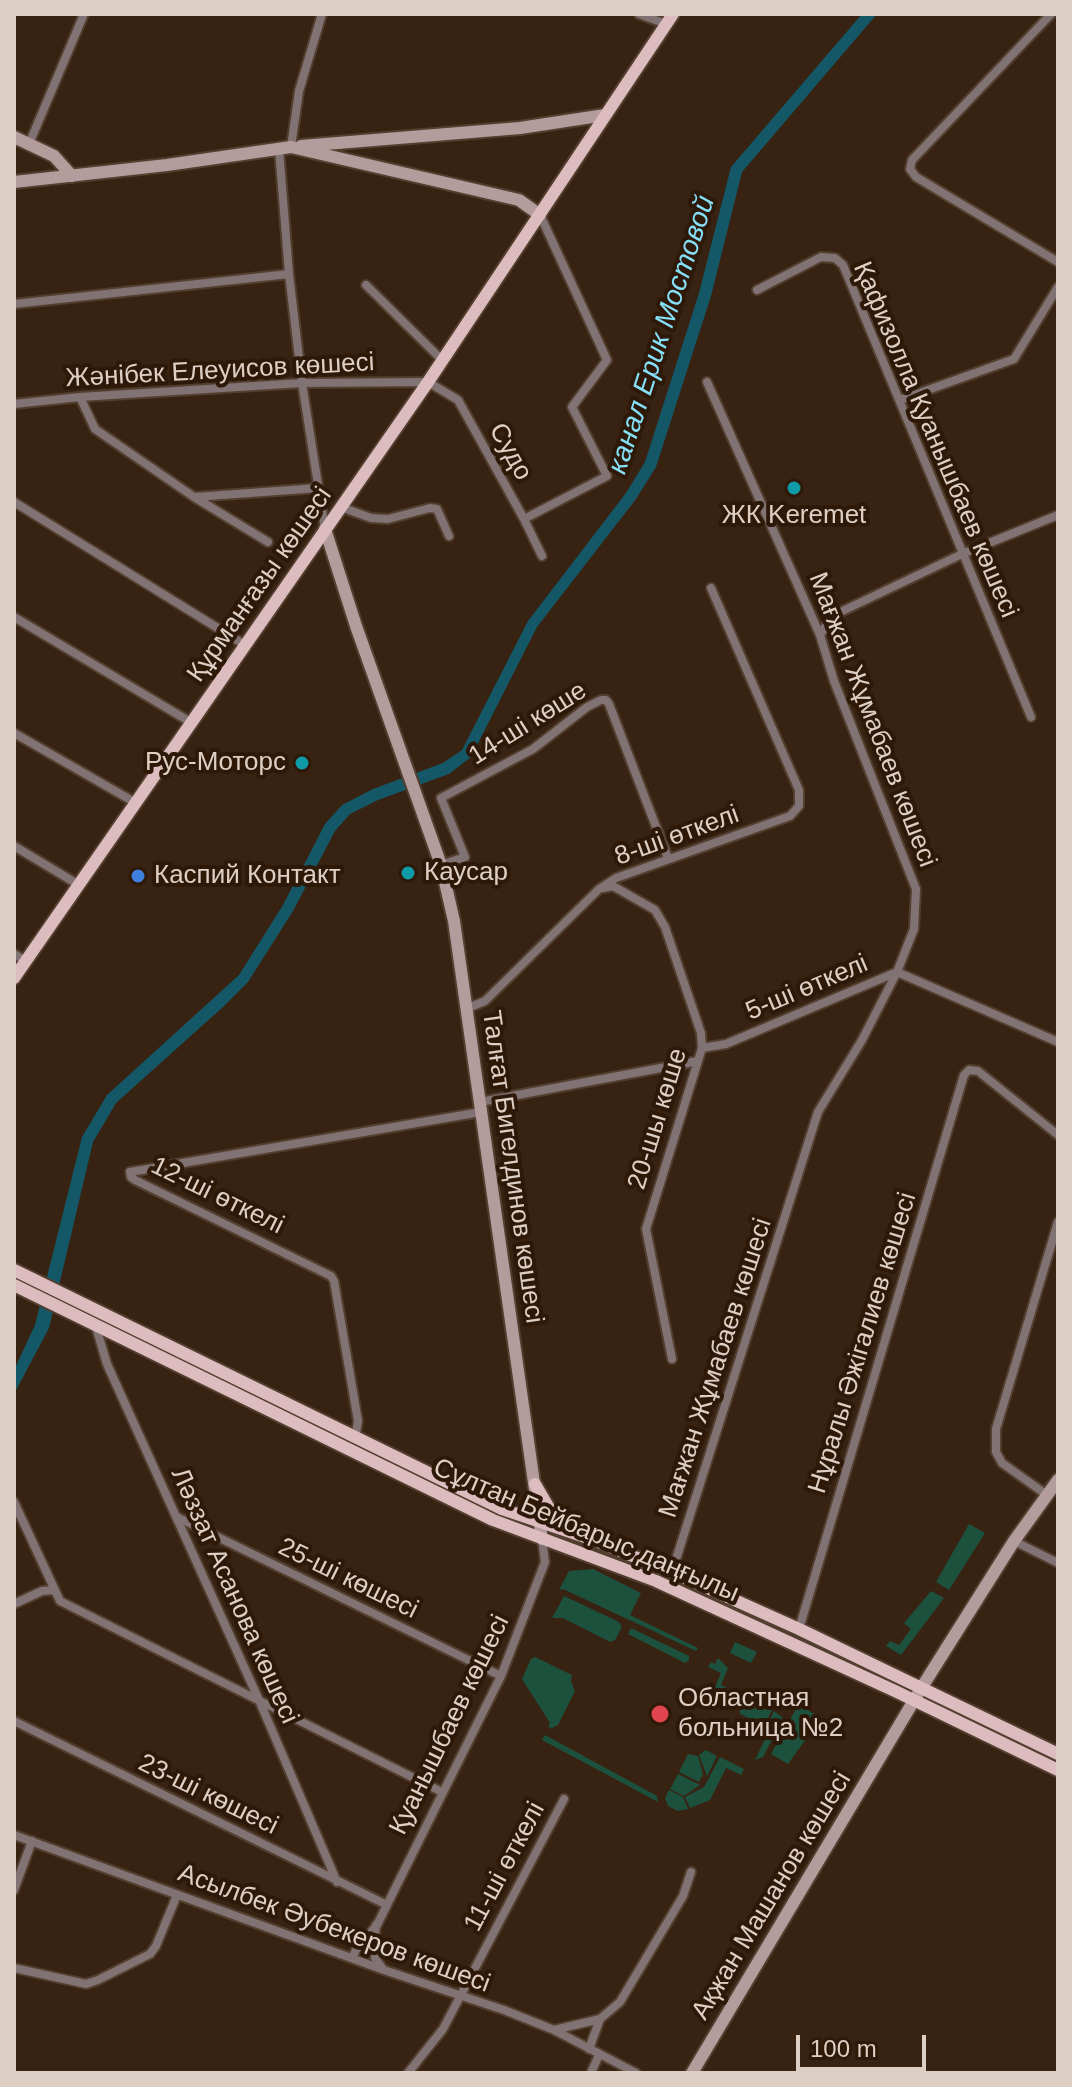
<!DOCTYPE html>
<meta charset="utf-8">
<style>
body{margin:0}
#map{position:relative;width:1072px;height:2087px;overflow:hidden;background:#382313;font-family:Arial,sans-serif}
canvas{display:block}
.frame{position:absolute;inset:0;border:16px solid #decfc5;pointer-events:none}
.scale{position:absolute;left:796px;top:2035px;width:130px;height:36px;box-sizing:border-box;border:4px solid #decfc5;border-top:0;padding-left:10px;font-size:24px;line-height:28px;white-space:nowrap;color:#decfc5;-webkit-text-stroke:6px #2e1909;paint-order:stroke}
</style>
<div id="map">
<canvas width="1072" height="2087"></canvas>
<div class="frame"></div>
<div class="scale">100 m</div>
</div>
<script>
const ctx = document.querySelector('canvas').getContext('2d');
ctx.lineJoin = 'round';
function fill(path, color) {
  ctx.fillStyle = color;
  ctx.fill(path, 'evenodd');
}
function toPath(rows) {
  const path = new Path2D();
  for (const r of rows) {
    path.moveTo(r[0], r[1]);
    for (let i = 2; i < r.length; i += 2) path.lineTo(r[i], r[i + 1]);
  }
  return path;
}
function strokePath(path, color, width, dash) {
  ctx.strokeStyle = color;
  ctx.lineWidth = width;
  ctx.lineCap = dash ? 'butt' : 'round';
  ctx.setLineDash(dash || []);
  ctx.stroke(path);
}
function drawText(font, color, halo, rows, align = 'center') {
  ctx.font = font + ' Arial,sans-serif';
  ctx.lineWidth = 8;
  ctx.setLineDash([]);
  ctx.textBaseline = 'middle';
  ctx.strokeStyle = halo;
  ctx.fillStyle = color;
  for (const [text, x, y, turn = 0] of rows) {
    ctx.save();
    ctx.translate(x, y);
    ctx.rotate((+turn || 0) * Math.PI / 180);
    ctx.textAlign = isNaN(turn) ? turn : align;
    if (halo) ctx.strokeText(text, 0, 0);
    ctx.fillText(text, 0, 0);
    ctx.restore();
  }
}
fill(toPath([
 [969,1524,985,1533,949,1590,936,1582],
 [593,1569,641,1593,630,1615,698,1648,696,1651,563,1589,559,1590,569,1571],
 [931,1591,944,1598,901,1655,886,1646,890,1641,899,1645,911,1629,904,1623],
 [564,1596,619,1622,622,1627,615,1640,610,1642,563,1618,552,1618],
 [631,1628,689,1656,689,1660,685,1663,628,1634],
 [735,1642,757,1652,751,1663,730,1653],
 [535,1657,572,1675,571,1681,575,1691,558,1725,552,1728,548,1727,550,1723,522,1679,531,1659],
 [718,1658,728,1668,721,1685,772,1710,764,1726,740,1714,739,1703,727,1701,715,1687,721,1673,708,1667,711,1662,715,1664],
 [801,1706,821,1718,788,1764,771,1754,797,1707],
 [774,1711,783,1718,763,1757,755,1760,768,1733,766,1727],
 [545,1735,657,1796,658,1802,542,1740],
 [706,1750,717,1756,707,1776,699,1755],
 [688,1754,698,1756,703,1774,699,1782,679,1772],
 [720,1757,744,1769,741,1775,726,1768,710,1800,690,1808,685,1797,704,1787],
 [678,1774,700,1785,684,1796,670,1789],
 [669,1790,683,1797,688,1809,678,1811,668,1806,665,1798]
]), '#1c513d');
fill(toPath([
 [862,14,877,14,742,172,711,296,656,467,636,499,537,627,471,757,449,774,378,800,350,814,335,831,293,911,248,982,223,1007,116,1103,93,1142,49,1328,14,1394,14,1370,35,1325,82,1137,107,1095,239,975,283,905,325,824,342,805,373,789,443,763,462,750,528,621,626,493,645,462,699,293,731,167]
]), '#145867');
const street = toPath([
 [639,14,666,24],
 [1051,14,912,160,910,169,916,177,1058,262],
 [29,144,84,14],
 [291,147,299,91,322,14],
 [279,149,289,274,302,383,325,529],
 [366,285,442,360],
 [757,290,821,257,835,258,843,265,1031,717],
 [14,304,289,274],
 [80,397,95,429,194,497,268,542],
 [900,400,1014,359,1058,287],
 [14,404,80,397,302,383,428,382,458,400,524,519,542,556],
 [195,497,318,488],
 [14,502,245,645],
 [341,507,371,518,388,519,430,508,437,509,449,536],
 [524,519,607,476,572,407,607,360,540,215],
 [14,617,192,723],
 [820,635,832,616,962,554,1058,515],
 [14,733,136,803],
 [14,846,79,885],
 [441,865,465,857,441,798,533,749,587,707,601,700,606,700,609,704,668,858],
 [603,888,613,886,655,910,665,927,701,1033,702,1048,646,1229,672,1359],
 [14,954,26,961],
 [468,1008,485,1001,599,889,616,878,790,816,799,806,799,790,711,588],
 [702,1048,726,1044,897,972,1058,1042],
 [480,1102,698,1061],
 [96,1327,107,1364,259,1700,337,1882],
 [355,1439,358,1421,334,1281,331,1276,135,1180,131,1177,130,1172,481,1112],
 [1047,1495,1002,1463,996,1452,996,1429,1058,1222],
 [14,1502,60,1601,442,1792],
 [177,1517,501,1676],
 [1014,1541,1058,1563],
 [672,1572,818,1112,862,1040,897,972,914,929,916,889,834,681,820,635,707,382],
 [14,1604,42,1591,54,1590],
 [799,1629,964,1075,969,1070,978,1071,1058,1135],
 [14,1721,385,1904],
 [14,1835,384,1970,504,2010,554,2030,636,2073],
 [14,1890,32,1841],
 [376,1925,374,1944,375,1958,383,1969],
 [352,1958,356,1950,377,1925,501,1676,545,1562,542,1539],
 [14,1968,86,1984,98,1980,150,1954,156,1946,177,1895],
 [554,2030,600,2019,620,2002,683,1896,691,1872],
 [589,2049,600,2019],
 [408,2073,443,2029,564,1799],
 [591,2073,599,2055]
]);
const secondary = toPath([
 [14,137,54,156,72,176],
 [301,146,520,128,605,115],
 [14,182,167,165,291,147,519,200,540,215],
 [325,529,356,626,441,865,454,921,542,1539],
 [692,2073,922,1687,1014,1541,1058,1480]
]);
const primary = toPath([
 [14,978,428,382,673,14],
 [14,1270,502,1509,591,1539,672,1572,799,1629,1058,1754],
 [14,1285,493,1520,656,1581,895,1691,1058,1770],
 [535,1484,553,1515,571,1528]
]);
strokePath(street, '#533f2f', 12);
strokePath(secondary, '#533f2f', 16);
strokePath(primary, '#533f2f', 16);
strokePath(street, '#817273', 8);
strokePath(secondary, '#b49c9d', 12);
strokePath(primary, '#dcbcbe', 12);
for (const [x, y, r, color] of [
 [794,488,8,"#0f9aa8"],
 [302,763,8,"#0f9aa8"],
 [408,873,8,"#0f9aa8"],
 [138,876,8,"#3f7fe0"],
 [660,1714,10,"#e0444e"]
]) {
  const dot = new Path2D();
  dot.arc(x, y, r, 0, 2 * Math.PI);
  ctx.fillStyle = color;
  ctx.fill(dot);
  strokePath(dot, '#2e1909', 3);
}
drawText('26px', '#decfc5', '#2e1909', [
 ["Жәнібек Елеуисов көшесі",220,371,-3],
 ["Қафизолла Қуанышбаев көшесi",935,440,67],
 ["Судо",510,452,61],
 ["Құрманғазы көшесі",260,585,-55],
 ["Мағжан Жұмабаев көшесі",872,720,69],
 ["14-ші көше",528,724,-32],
 ["8-ші өткелі",677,836,-20],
 ["5-ші өткелі",807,988,-23],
 ["20-шы көше",658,1119,-73],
 ["Талғат Бигелдинов көшесі",512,1167,82],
 ["12-ші өткелі",217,1196,26],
 ["Нұралы Әжiгалиев көшесi",863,1343,-73],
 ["Мағжан Жұмабаев көшесі",716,1368,-72],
 ["Сұлтан Бейбарыс даңғылы",586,1531,23],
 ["25-ші көшесі",348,1579,26],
 ["Ләззат Асанова көшесі",234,1596,66],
 ["Қуанышбаев көшесі",450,1725,-64],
 ["23-ші көшесі",208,1795,26],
 ["11-ші өткелі",505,1867,-62],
 ["Ақжан Машанов көшесі",772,1896,-59],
 ["Асылбек Әубекеров көшесі",334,1929,20]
]);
drawText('26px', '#decfc5', '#2e1909', [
 ["ЖК Keremet",794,516,"center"],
 ["Рус-Моторс",286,763,"right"],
 ["Каусар",424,873],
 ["Каспий Контакт",154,876],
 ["Областная",678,1699],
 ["больница №2",678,1729]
], 'left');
drawText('italic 28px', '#86e1f8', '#2e1909', [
 ["канал Ерик Мостовой",662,335,-72]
]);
</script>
